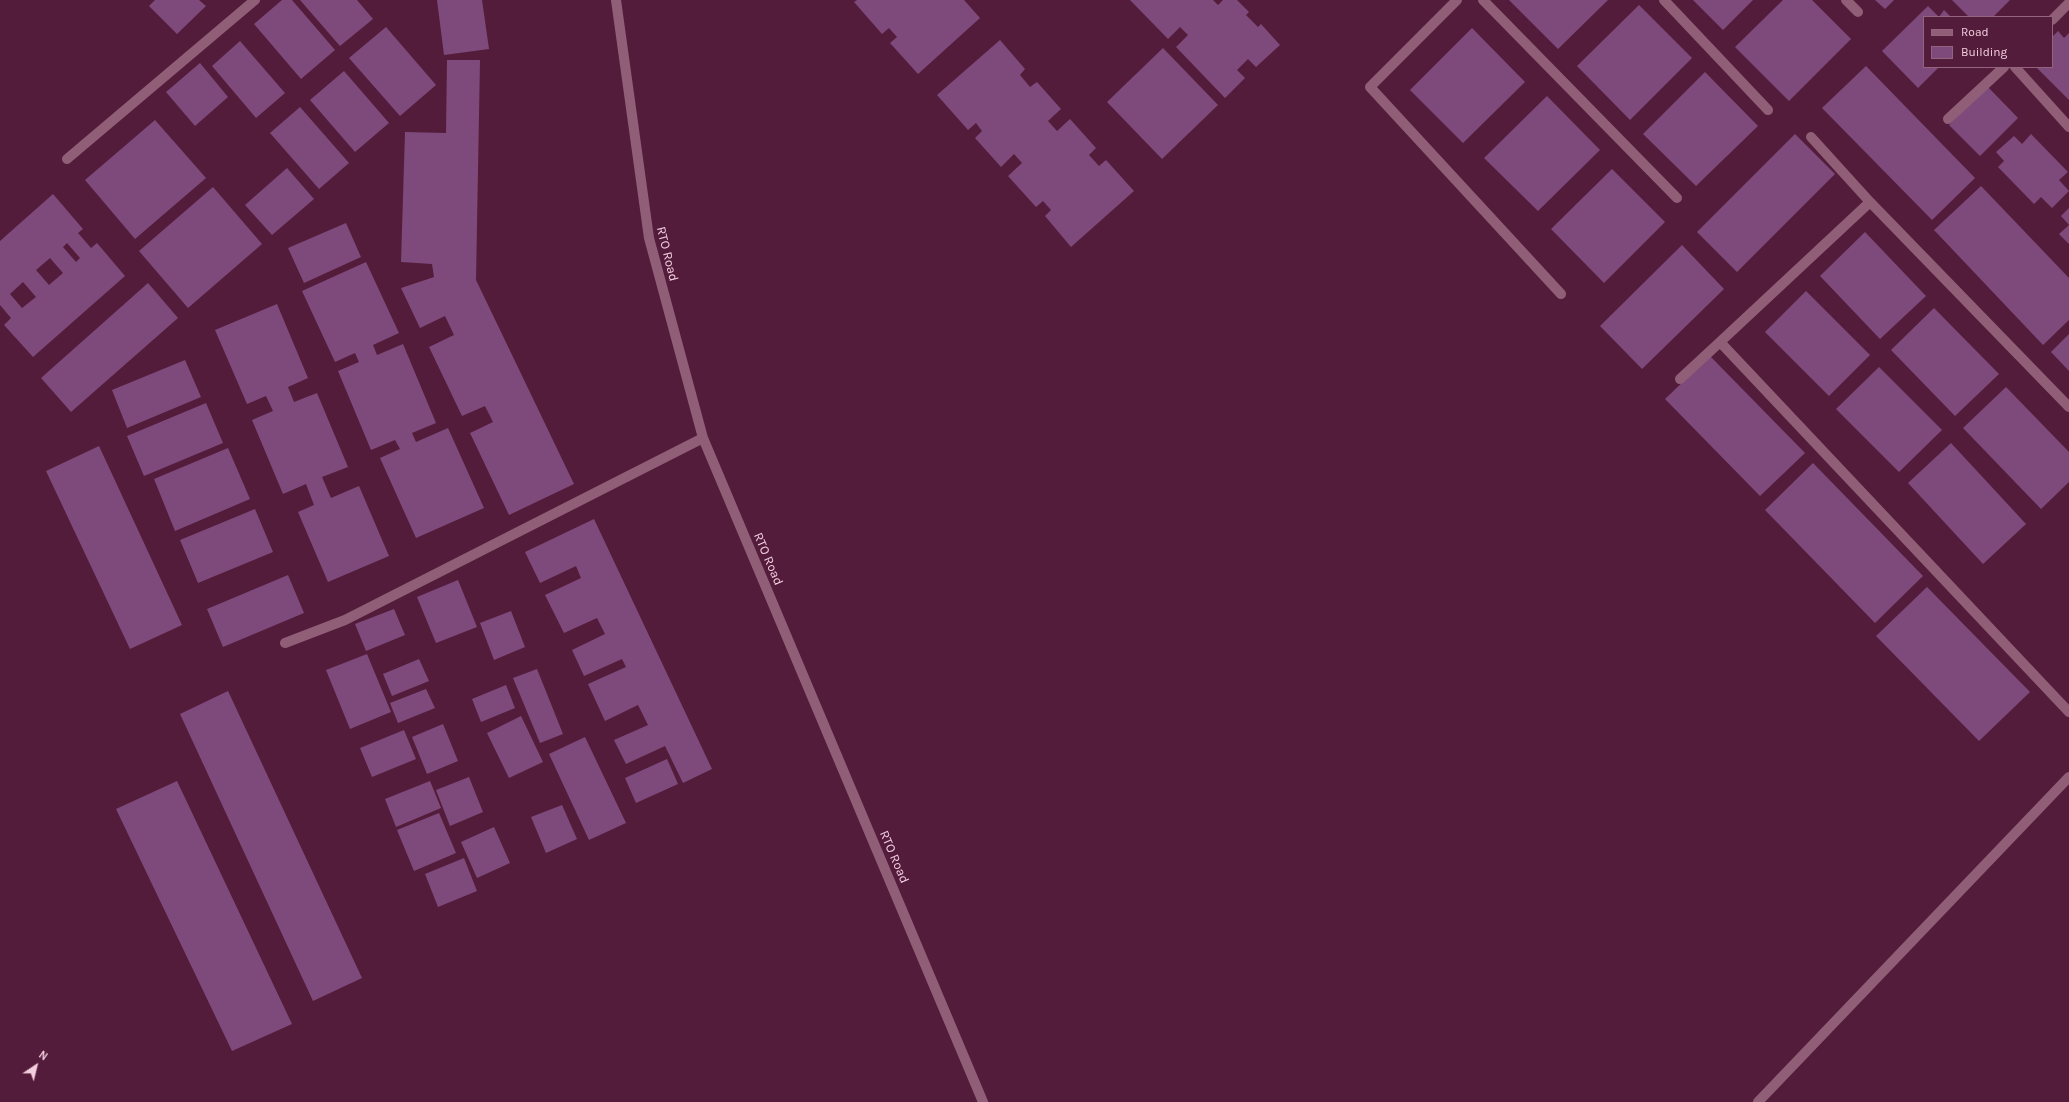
<!DOCTYPE html>
<style>
body{margin:0}
#map{position:relative;width:2069px;height:1102px;overflow:hidden;background:#541c3b;font-family:Karla,sans-serif}
canvas{display:block}
.legend{position:absolute;left:1923px;top:16px;width:130px;height:52px;box-sizing:border-box;background:#541c3b;border:1px solid #94637d;margin:0;padding:5px 7px;list-style:none;font-size:12px;color:#f3cedf}
.legend li{display:flex;align-items:center;gap:8px;height:20px}
.legend b{width:20px;border:1px solid #94637d}
.north{position:absolute;left:16px;top:1046px;width:40px;height:40px;-webkit-text-stroke:3px #541c3b;paint-order:stroke;rotate:35deg;font-size:11px;font-weight:700;line-height:16px;text-align:center;color:#f3cedf}
.north::after{content:'';display:block;margin:auto;width:14px;height:18px;background:#f3cedf;clip-path:polygon(50% 0,100% 100%,50% 72%,0 100%)}
</style>
<div id="map">
<canvas width="2069" height="1102"></canvas>
<ul class="legend">
<li><b style="height:5px;background:#905f77"></b>Road</li>
<li><b style="height:11px;background:#7e4a7b"></b>Building</li>
</ul>
<div class="north">N</div>
</div>
<script>
const ctx = document.querySelector('canvas').getContext('2d');
ctx.lineJoin = 'round';
function fill(path, color) {
  ctx.fillStyle = color;
  ctx.fill(path, 'evenodd');
}
function toPath(rows) {
  const path = new Path2D();
  for (const r of rows) {
    path.moveTo(r[0], r[1]);
    for (let i = 2; i < r.length; i += 2) path.lineTo(r[i], r[i + 1]);
  }
  return path;
}
function strokePath(path, color, width, dash) {
  ctx.strokeStyle = color;
  ctx.lineWidth = width;
  ctx.lineCap = dash ? 'butt' : 'round';
  ctx.setLineDash(dash || []);
  ctx.stroke(path);
}
function drawText(font, color, halo, rows, align = 'center') {
  ctx.font = font + ' Karla,sans-serif';
  ctx.lineWidth = 3;
  ctx.setLineDash([]);
  ctx.textBaseline = 'middle';
  ctx.strokeStyle = halo;
  ctx.fillStyle = color;
  for (const [text, x, y, turn = 0] of rows) {
    ctx.save();
    ctx.translate(x, y);
    ctx.rotate((+turn || 0) * Math.PI / 180);
    ctx.textAlign = isNaN(turn) ? turn : align;
    if (halo) ctx.strokeText(text, 0, 0);
    ctx.fillText(text, 0, 0);
    ctx.restore();
  }
}
fill(toPath([
 [155,0,199,0,206,6,177,34,149,6],
 [282,0,292,0,335,50,301,79,254,24],
 [300,0,357,0,373,19,340,46],
 [437,0,482,0,489,49,444,55],
 [857,0,964,0,980,18,918,74,890,43,897,37,889,28,882,34,854,2],
 [1130,0,1213,0,1218,5,1223,0,1237,0,1249,12,1246,15,1258,27,1261,24,1280,45,1256,67,1248,59,1237,70,1245,78,1225,98,1176,47,1188,35,1180,27,1168,39],
 [1509,0,1608,0,1558,49],
 [1693,0,1753,0,1723,30],
 [1783,0,1812,0,1851,39,1789,101,1735,47],
 [1875,0,1894,0,1885,9],
 [1952,0,2010,0,1993,17,1969,17],
 [1639,5,1692,58,1630,120,1577,66],
 [1928,6,1939,17,1944,10,1951,17,1924,17,1924,67,1939,67,1918,88,1882,51],
 [386,27,436,85,400,116,349,58],
 [1472,28,1525,82,1463,143,1410,90],
 [2058,31,2064,38,2069,33,2069,100,2036,67,2052,67,2052,37],
 [1000,40,1025,69,1020,75,1030,87,1037,82,1061,109,1048,121,1057,131,1070,119,1096,148,1089,155,1099,166,1106,160,1134,191,1071,247,1045,216,1051,210,1043,201,1036,207,1008,176,1022,163,1014,154,1001,167,975,138,982,131,976,123,968,130,937,95],
 [240,41,285,93,256,118,212,66],
 [1163,48,1218,105,1162,159,1107,102],
 [447,60,480,60,476,280,574,484,509,515,470,433,493,422,485,406,462,416,429,347,454,335,445,316,420,328,401,288,434,277,432,264,401,262,405,132,446,133],
 [200,63,228,97,195,126,166,92],
 [1866,66,1975,178,1932,220,1822,108],
 [344,71,389,123,355,152,310,100],
 [1705,72,1758,126,1696,186,1643,134],
 [1988,87,2018,118,1980,156,1949,125],
 [1547,96,1600,150,1538,211,1484,158],
 [300,107,349,163,319,189,270,133],
 [155,120,206,178,135,239,85,180],
 [1795,134,1835,174,1737,272,1697,232],
 [2031,134,2068,172,2059,180,2069,191,2052,208,2041,197,2034,204,1998,167,2004,161,1996,152,2014,136,2022,144],
 [287,168,314,199,272,235,245,205],
 [1612,169,1665,222,1604,283,1551,229],
 [1981,186,2069,278,2069,320,2043,345,1934,230],
 [213,187,262,244,188,308,139,251],
 [53,194,83,229,78,233,91,248,97,243,125,276,33,357,4,325,11,318,0,305,0,241],
 [67,243,80,258,76,262,63,247],
 [50,258,63,273,49,285,36,270],
 [23,282,36,297,22,308,10,294],
 [2069,208,2069,244,2059,234,2069,225,2061,216],
 [346,223,361,257,304,283,288,248],
 [1865,232,1926,296,1880,339,1820,276],
 [1682,245,1724,289,1642,369,1600,326],
 [366,262,399,333,373,345,377,355,403,344,436,423,412,433,416,442,448,428,484,508,416,538,380,458,400,449,395,440,371,450,338,371,359,362,355,353,335,362,302,291],
 [148,283,178,318,71,412,41,378],
 [1806,291,1870,355,1829,396,1765,332],
 [277,304,308,378,288,387,294,402,317,393,348,467,322,477,331,498,359,486,389,556,328,582,298,512,314,505,306,484,283,494,252,420,273,411,266,396,247,404,215,330],
 [1934,308,1999,374,1955,416,1891,350],
 [2069,334,2069,371,2051,352],
 [1710,356,1805,453,1760,496,1665,399],
 [185,360,201,397,127,428,112,390],
 [1879,367,1942,430,1899,472,1836,409],
 [2006,387,2069,452,2069,482,2041,509,1963,428],
 [206,403,223,443,144,476,127,436],
 [1951,443,2026,524,1983,564,1908,483],
 [99,446,182,625,130,649,46,471],
 [228,448,250,499,175,531,154,479],
 [1813,463,1923,576,1875,623,1765,510],
 [255,509,273,552,198,583,180,540],
 [594,519,712,769,683,783,665,746,626,764,614,740,648,725,638,705,605,721,588,684,626,667,622,659,584,676,572,650,605,634,597,618,564,633,545,595,581,578,576,566,540,583,525,552],
 [288,575,304,613,223,647,207,609],
 [458,580,477,627,436,643,417,597],
 [1927,587,2030,692,1979,741,1876,636],
 [394,609,405,635,366,651,355,624],
 [511,611,525,647,494,660,480,623],
 [367,654,391,712,350,729,326,670],
 [419,659,429,681,392,696,383,674],
 [537,669,563,734,540,743,513,678],
 [506,685,515,708,481,722,472,699],
 [426,689,435,708,398,723,390,703],
 [228,691,362,978,313,1001,180,714],
 [521,716,543,762,509,778,487,733],
 [443,724,458,761,427,774,412,737],
 [404,730,416,759,372,777,360,748],
 [585,737,626,823,589,840,549,754],
 [667,759,678,784,636,803,625,778],
 [469,777,483,812,450,826,436,790],
 [177,781,292,1024,232,1051,116,809],
 [430,781,441,808,396,827,385,799],
 [562,805,577,839,546,853,531,817],
 [439,813,456,853,414,871,397,830],
 [494,827,510,863,477,878,461,842],
 [464,858,477,891,438,907,425,874]
]), '#7e4a7b');
strokePath(toPath([
 [616,0,649,238,703,438,983,1102],
 [1457,0,1370,87,1561,294],
 [1483,0,1677,198],
 [1664,0,1768,110],
 [1846,0,1858,12],
 [2052,20,2069,3],
 [2015,67,2069,127],
 [1948,119,2004,67],
 [67,159,255,0],
 [1870,202,2069,407],
 [1720,342,1870,202,1811,137],
 [1680,379,1720,342,2069,712],
 [285,643,345,620,703,438],
 [1758,1102,2069,777]
]), '#905f77', 10);
drawText('13px', '#f3cedf', '#541c3b', [
 ["RTO Road",667,254,76],
 ["RTO Road",768,559,67],
 ["RTO Road",894,857,67]
]);
</script>
